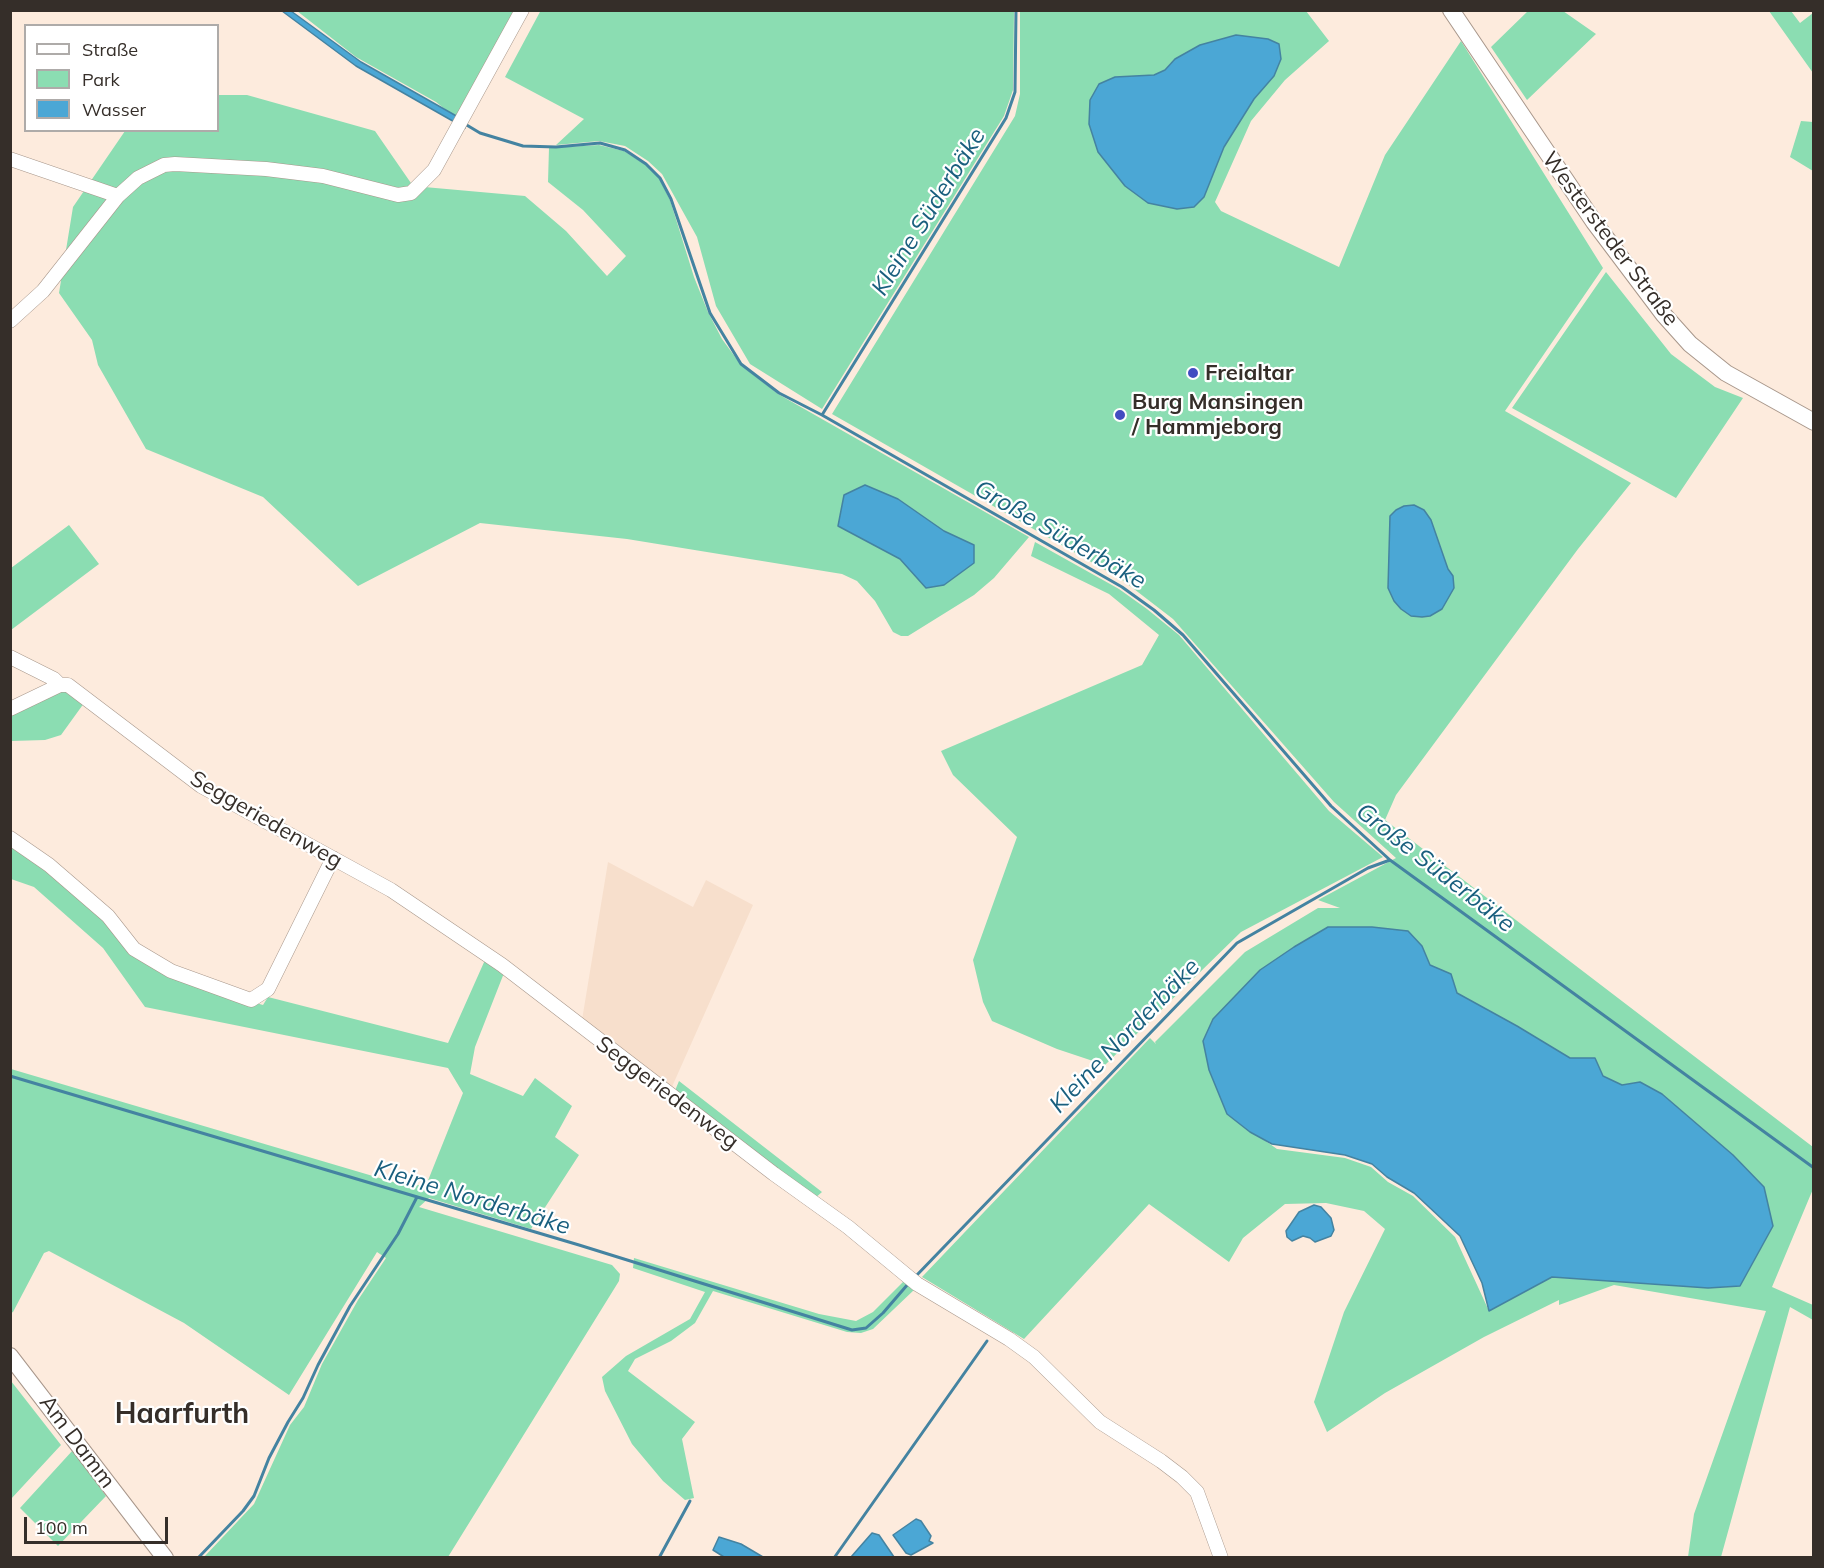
<!DOCTYPE html>
<meta charset="utf-8">
<style>
body{margin:0}
#map{position:relative;width:1824px;height:1568px;overflow:hidden;background:#fdebdd;font-family:Mulish,sans-serif}
canvas{display:block}
.frame{position:absolute;inset:0;border:12px solid #352e29;pointer-events:none}
.legend{position:absolute;left:24px;top:24px;width:195px;height:108px;box-sizing:border-box;background:#fff;border:2px solid #aeaba9;margin:0;padding:8px 10px;list-style:none;font-size:18px;color:#352e29}
.legend li{display:flex;align-items:center;gap:12px;height:30px}
.legend b{width:30px;border:2px solid #aeaba9}
.scale{position:absolute;left:24px;top:1517px;width:144px;height:27px;box-sizing:border-box;border:3px solid #352e29;border-top:0;padding-left:8px;font-size:18px;line-height:21px;white-space:nowrap;color:#352e29;-webkit-text-stroke:4px #fff;paint-order:stroke}
</style>
<div id="map">
<canvas width="1824" height="1568"></canvas>
<div class="frame"></div>
<ul class="legend">
<li><b style="height:8px;background:#fff"></b>Straße</li>
<li><b style="height:16px;background:#8bddb2"></b>Park</li>
<li><b style="height:16px;background:#4ba7d5"></b>Wasser</li>
</ul>
<div class="scale">100 m</div>
</div>
<script>
const ctx = document.querySelector('canvas').getContext('2d');
ctx.lineJoin = 'round';
function fill(path, color) {
  ctx.fillStyle = color;
  ctx.fill(path, 'evenodd');
}
function toPath(rows) {
  const path = new Path2D();
  for (const r of rows) {
    path.moveTo(r[0], r[1]);
    for (let i = 2; i < r.length; i += 2) path.lineTo(r[i], r[i + 1]);
  }
  return path;
}
function strokePath(path, color, width, dash) {
  ctx.strokeStyle = color;
  ctx.lineWidth = width;
  ctx.lineCap = dash ? 'butt' : 'round';
  ctx.setLineDash(dash || []);
  ctx.stroke(path);
}
function drawText(font, color, halo, rows, align = 'center') {
  ctx.font = font + ' Mulish,sans-serif';
  ctx.lineWidth = 4.5;
  ctx.setLineDash([]);
  ctx.textBaseline = 'middle';
  ctx.strokeStyle = halo;
  ctx.fillStyle = color;
  for (const [text, x, y, turn = 0] of rows) {
    ctx.save();
    ctx.translate(x, y);
    ctx.rotate((+turn || 0) * Math.PI / 180);
    ctx.textAlign = isNaN(turn) ? turn : align;
    if (halo) ctx.strokeText(text, 0, 0);
    ctx.fillText(text, 0, 0);
    ctx.restore();
  }
}
fill(toPath([
 [608,862,693,907,706,880,753,905,671,1089,582,1020]
]), '#f7dfcc');
fill(toPath([
 [541,10,1014,11,1013,90,1004,116,822,409,750,364,716,306,697,237,662,174,648,161,625,146,599,141,556,145,584,119,505,77],
 [1529,10,1563,11,1596,34,1527,100,1491,47],
 [297,11,521,11,461,122,436,102,356,57],
 [1020,11,1306,11,1329,41,1285,80,1251,121,1215,202,1221,211,1339,267,1385,155,1461,41,1603,268,1505,411,1631,483,1578,549,1396,795,1385,820,1813,1147,1813,1189,1772,1287,1813,1305,1813,1320,1790,1307,1721,1557,1688,1557,1694,1514,1766,1311,1614,1285,1559,1305,1559,1300,1484,1337,1385,1393,1327,1432,1314,1402,1344,1312,1385,1229,1364,1211,1326,1203,1285,1204,1243,1238,1229,1262,1149,1204,1024,1339,922,1277,1150,1038,1156,1044,1155,1042,1245,952,1318,908,1340,908,1318,900,1396,858,1334,802,1173,619,1121,579,832,414,1015,116,1020,94],
 [1236,35,1274,76,1254,99,1224,147,1204,197,1115,77,1154,75,1165,70,1175,59,1200,45],
 [1372,927,1422,946,1430,965,1451,974,1456,993,1517,1026,1570,1058,1595,1058,1603,1076,1622,1085,1640,1082,1662,1094,1733,1155,1764,1187,1773,1226,1740,1286,1708,1288,1552,1277,1489,1311,1455,1237,1413,1196,1388,1182,1371,1167,1345,1158,1277,1149,1227,1114,1209,1070,1203,1042,1213,1019,1351,928],
 [1769,11,1791,11,1800,23,1813,13,1813,73],
 [218,95,247,95,375,131,413,186,525,196,566,231,607,276,626,256,583,210,548,182,549,148,599,145,624,151,646,165,659,178,670,200,694,277,708,312,722,339,741,365,778,394,1029,537,994,578,974,595,908,636,901,636,893,632,875,601,857,581,842,574,627,539,480,523,358,586,263,497,146,449,98,365,92,340,59,293,73,207,125,131,218,130],
 [1801,121,1813,122,1813,171,1790,157],
 [1606,272,1671,354,1715,387,1743,398,1676,498,1512,408],
 [69,525,99,564,11,630,11,568],
 [1035,542,1119,589,1147,609,1179,635,1329,811,1383,857,1241,932,1105,1065,1057,1049,992,1021,983,1002,973,960,1017,837,953,775,941,751,1142,665,1159,635,1109,594,1031,556],
 [60,686,87,699,61,735,45,740,11,741,10,705],
 [11,841,77,894,137,954,198,986,263,1005,268,997,448,1043,485,960,504,973,475,1047,470,1074,523,1096,535,1078,572,1106,555,1137,579,1155,531,1229,429,1198,419,1207,612,1265,620,1274,619,1281,448,1557,204,1557,254,1504,290,1425,304,1407,322,1364,358,1300,386,1258,377,1252,289,1395,184,1323,49,1251,44,1253,13,1312,11,1313,11,1069,410,1187,427,1183,463,1093,448,1068,145,1007,103,948,34,887,11,879],
 [679,1081,822,1192,814,1199,674,1093],
 [634,1258,819,1314,856,1321,873,1312,905,1280,915,1289,873,1329,861,1333,847,1332,713,1291,695,1323,671,1341,635,1359,628,1371,695,1422,682,1439,694,1498,685,1500,663,1481,632,1444,605,1391,602,1377,626,1356,690,1319,705,1292,633,1268],
 [11,1381,61,1445,11,1499,10,1499],
 [73,1450,106,1496,58,1546,20,1508]
]), '#8bddb2');
const water = toPath([
 [282,11,291,11,361,62,467,122,465,128,356,66,282,11],
 [1236,35,1268,39,1279,44,1281,59,1274,76,1254,99,1224,147,1204,197,1194,207,1177,209,1148,203,1125,186,1098,152,1089,124,1090,100,1099,84,1115,77,1154,75,1165,70,1175,59,1200,45,1236,35],
 [865,485,898,499,944,531,974,545,974,563,944,585,926,588,900,559,838,526,844,495,865,485],
 [1414,505,1424,510,1431,520,1448,569,1453,576,1454,588,1442,609,1430,616,1422,617,1411,616,1401,609,1394,601,1388,588,1390,516,1396,510,1404,506,1414,505],
 [1328,927,1372,927,1408,931,1422,946,1430,965,1451,974,1457,993,1517,1026,1570,1058,1595,1058,1603,1076,1622,1085,1640,1082,1662,1094,1733,1155,1764,1187,1773,1226,1740,1286,1708,1288,1552,1277,1489,1311,1482,1283,1460,1236,1414,1193,1387,1177,1372,1164,1345,1155,1272,1144,1250,1132,1227,1114,1209,1070,1203,1041,1213,1019,1260,970,1294,947,1328,927],
 [1314,1205,1321,1207,1331,1218,1334,1230,1331,1236,1315,1242,1310,1238,1303,1236,1292,1241,1287,1237,1286,1231,1299,1212,1314,1205],
 [916,1519,921,1521,931,1536,929,1541,933,1543,911,1555,906,1553,893,1535,916,1519],
 [872,1533,879,1535,894,1557,851,1557,872,1533],
 [719,1537,741,1544,763,1557,724,1557,713,1550,719,1537]
]);
fill(water, '#4ba7d5');
strokePath(water, '#4483a1', 1.5);
strokePath(toPath([
 [465,124,480,133,523,146,556,147,600,143,625,150,646,164,660,178,671,199,710,313,741,364,779,393,822,415,1122,587,1154,610,1183,635,1331,806,1390,860,1814,1168],
 [822,415,1006,118,1015,92,1016,10],
 [10,1076,579,1245,852,1330,866,1328,883,1313,908,1284],
 [915,1277,1237,943,1368,868,1390,860],
 [198,1558,243,1511,254,1496,269,1458,288,1422,303,1398,318,1365,350,1306,398,1234,417,1197],
 [659,1558,690,1501],
 [834,1558,987,1341]
]), '#4483a1', 3);
const minor = toPath([
 [10,159,118,196],
 [10,321,43,291,118,196,138,178,164,165,175,164,266,169,323,176,398,195,411,193,434,170,522,10],
 [10,657,54,679,60,685],
 [10,709,60,685,68,685,201,786,391,890,502,965,774,1174,848,1227,917,1284,1009,1339,1034,1357,1100,1422,1161,1461,1182,1477,1197,1492,1221,1558],
 [10,838,49,865,108,916,134,949,171,971,251,1000,268,989,333,858]
]);
const major = toPath([
 [1451,10,1594,222,1664,315,1690,344,1726,373,1814,422],
 [10,1356,165,1558]
]);
strokePath(minor, '#a8978b', 15);
strokePath(major, '#a8978b', 18);
strokePath(minor, '#fff', 14);
strokePath(major, '#fff', 16);
for (const [x, y, r, color] of [
 [1193,373,6,"#424cc1"],
 [1120,415,6,"#424cc1"]
]) {
  const dot = new Path2D();
  dot.arc(x, y, r, 0, 2 * Math.PI);
  ctx.fillStyle = color;
  ctx.fill(dot);
  strokePath(dot, '#fff', 2);
}
drawText('22px', '#352e29', '#fff', [
 ["Westersteder Straße",1610,239,53],
 ["Seggeriedenweg",266,820,30],
 ["Seggeriedenweg",667,1093,37],
 ["Am Damm",77,1442,53]
]);
drawText('bold 22px', '#352e29', '#fff', [
 ["Freialtar",1205,373],
 ["Burg Mansingen",1132,402],
 ["/ Hammjeborg",1132,427]
], 'left');
drawText('italic 24px', '#195f7e', '#fff', [
 ["Kleine Süderbäke",929,212,-58],
 ["Große Süderbäke",1060,535,30],
 ["Große Süderbäke",1435,868,38],
 ["Kleine Norderbäke",1125,1036,-46],
 ["Kleine Norderbäke",472,1198,17]
]);
drawText('bold 28px', '#352e29', '#fff', [
 ["Haarfurth",182,1415]
]);
</script>
